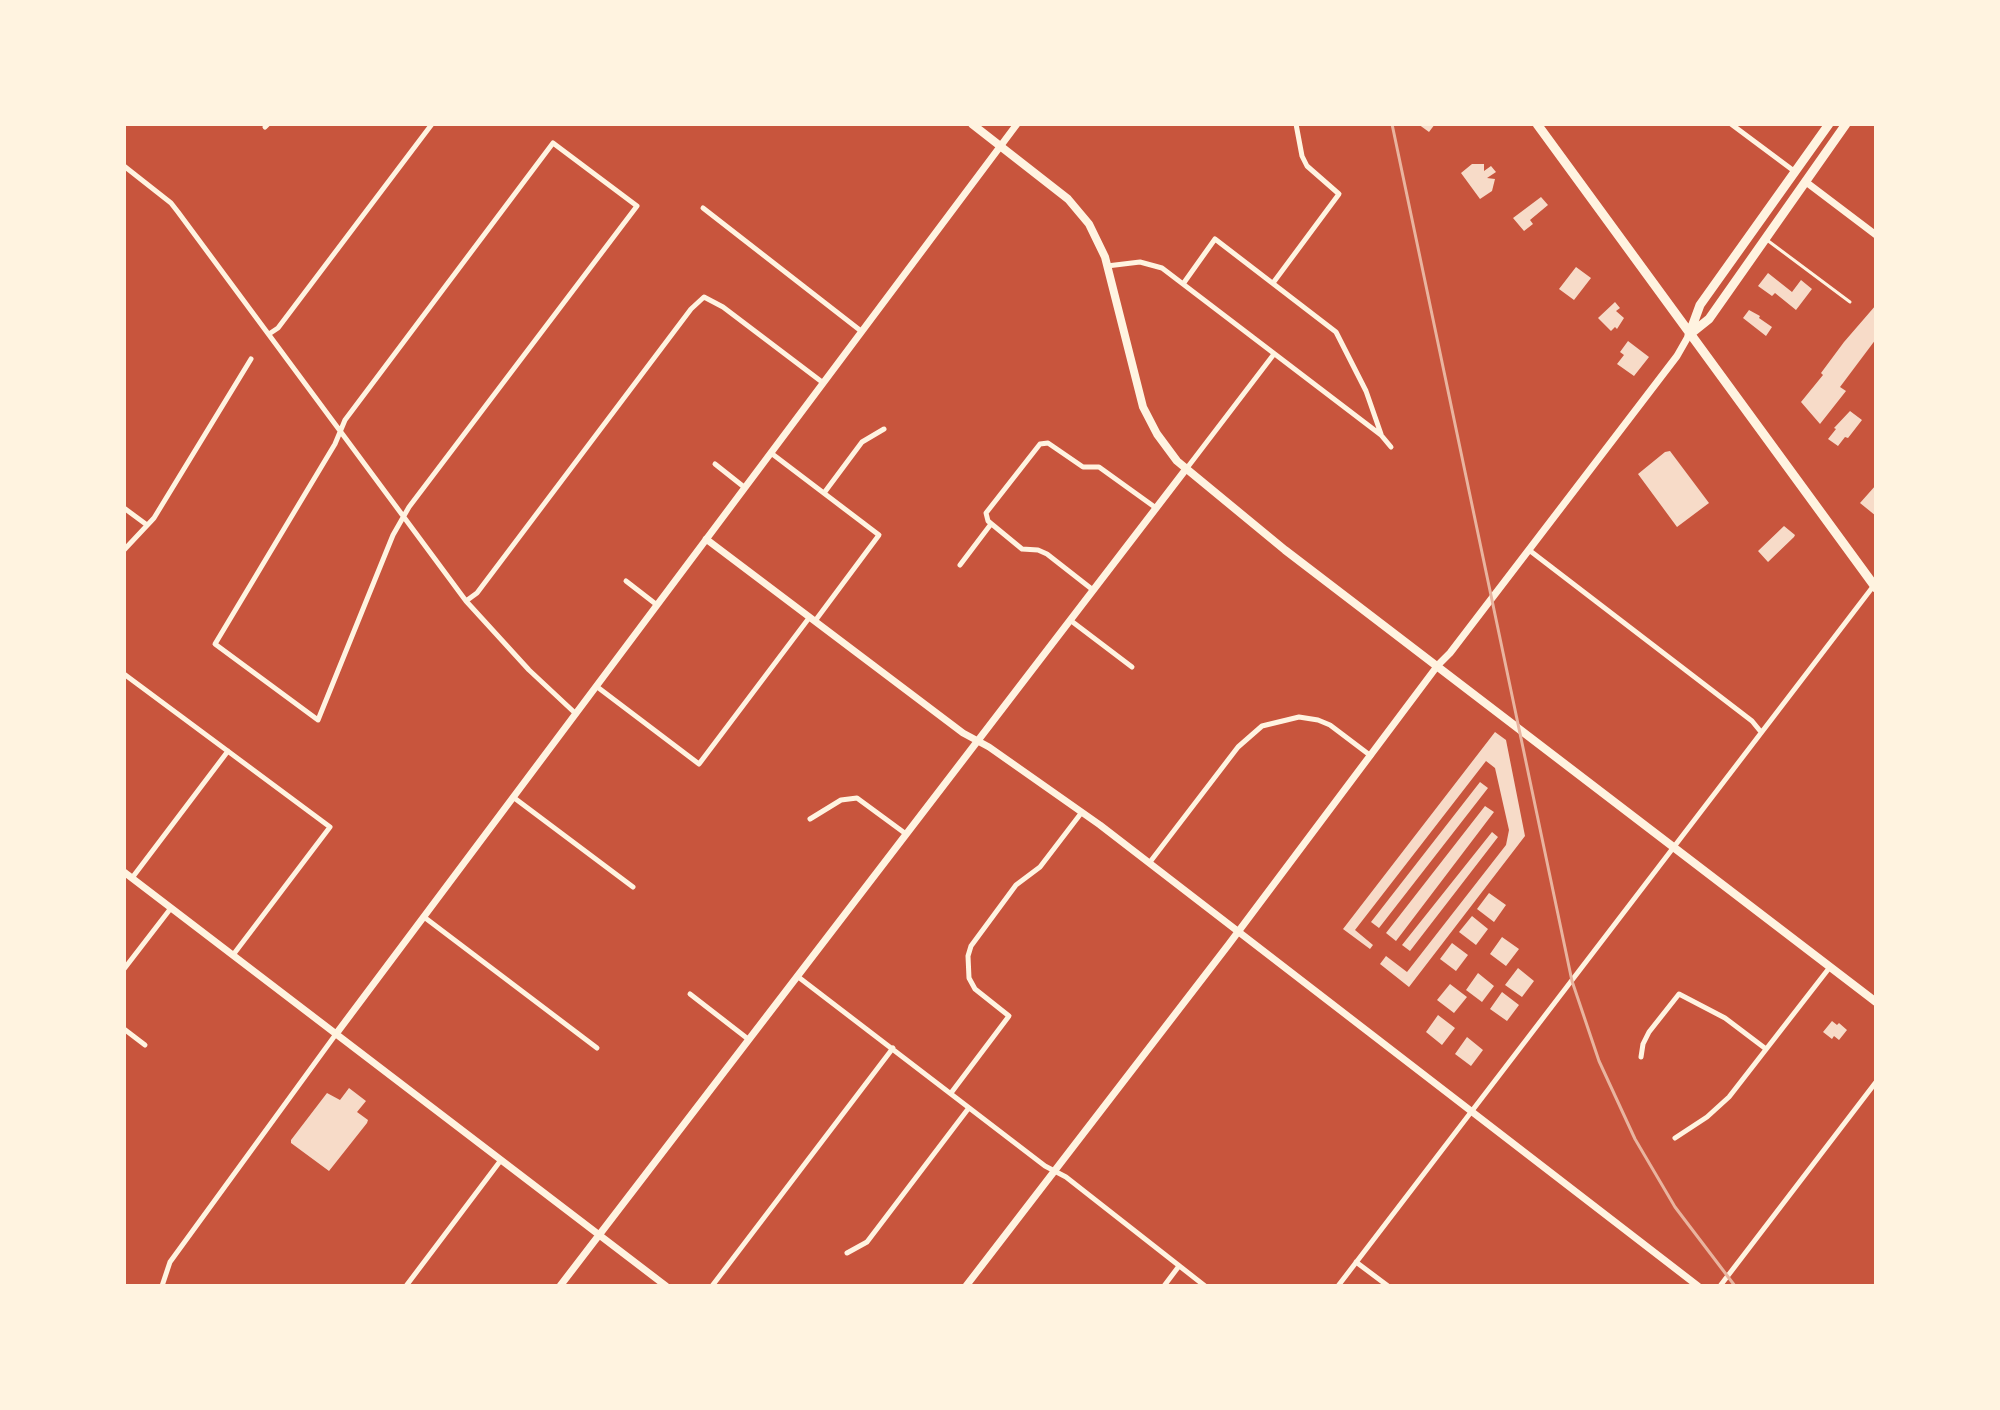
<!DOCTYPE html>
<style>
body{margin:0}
#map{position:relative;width:2000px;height:1410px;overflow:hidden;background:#c8553d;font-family:Rubik,sans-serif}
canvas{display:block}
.frame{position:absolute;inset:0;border:126px solid #fff3e0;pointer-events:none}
</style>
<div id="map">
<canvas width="2000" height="1410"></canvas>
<div class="frame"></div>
</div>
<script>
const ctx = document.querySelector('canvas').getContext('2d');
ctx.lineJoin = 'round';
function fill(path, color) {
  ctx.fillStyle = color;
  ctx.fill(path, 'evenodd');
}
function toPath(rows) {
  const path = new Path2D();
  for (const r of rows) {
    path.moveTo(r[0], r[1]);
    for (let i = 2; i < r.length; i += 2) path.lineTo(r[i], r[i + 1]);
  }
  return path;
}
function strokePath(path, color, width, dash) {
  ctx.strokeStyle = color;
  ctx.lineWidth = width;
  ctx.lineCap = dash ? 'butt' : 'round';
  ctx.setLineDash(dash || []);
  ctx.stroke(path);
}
fill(toPath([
 [1418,124,1435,124,1429,132],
 [1472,164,1484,164,1484,171,1491,166,1496,172,1487,178,1495,179,1492,191,1480,199,1461,173],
 [1541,197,1548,205,1530,220,1533,224,1524,231,1513,218],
 [1576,267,1591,278,1574,300,1559,289],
 [1768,273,1792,292,1801,280,1812,289,1796,310,1775,293,1772,296,1758,286],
 [1615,302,1620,308,1616,311,1624,318,1617,329,1615,327,1611,331,1598,318],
 [1876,305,1876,339,1840,387,1846,391,1820,424,1801,402,1823,375,1821,373,1844,342],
 [1749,310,1760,316,1759,318,1772,327,1766,336,1743,318],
 [1628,341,1649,357,1634,376,1617,364,1624,355,1620,352],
 [1850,411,1862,420,1848,438,1845,437,1838,446,1828,439,1836,429,1834,428],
 [1670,451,1709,503,1677,527,1638,474,1665,452],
 [1876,485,1876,516,1860,503],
 [1784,526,1795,535,1794,537,1768,562,1758,551],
 [1495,732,1506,740,1525,836,1409,987,1380,964,1386,956,1407,972,1506,845,1509,830,1495,768,1486,761,1355,930,1373,945,1370,949,1343,929],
 [1480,782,1488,788,1379,928,1371,922],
 [1485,806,1494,812,1396,941,1386,933],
 [1492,832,1498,837,1410,951,1402,945],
 [1489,893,1506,905,1494,922,1477,909],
 [1472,916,1488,929,1476,945,1459,932],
 [1502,937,1519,949,1506,966,1490,954],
 [1452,943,1468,955,1456,971,1440,959],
 [1518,968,1534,981,1522,997,1505,985],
 [1478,973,1494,986,1482,1002,1466,990],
 [1450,984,1467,997,1454,1013,1437,1000],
 [1502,992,1519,1005,1507,1021,1490,1009],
 [1438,1015,1455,1028,1442,1045,1426,1032],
 [1832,1021,1837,1025,1839,1023,1847,1030,1839,1040,1834,1036,1832,1039,1823,1032],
 [1467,1037,1483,1050,1471,1066,1455,1054],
 [349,1088,366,1101,357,1112,368,1120,367,1123,329,1171,291,1143,291,1140,327,1093,340,1100]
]), '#f7dbc8');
strokePath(toPath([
 [1767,240,1850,302]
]), '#fff3e0', 3);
strokePath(toPath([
 [1731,124,1794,171],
 [265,127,268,124],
 [553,143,637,206,409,507,393,535,318,720,215,644,335,444,345,420,553,143],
 [124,166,171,203,178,212,466,601,529,670,575,713],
 [703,208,861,331],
 [1107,266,1140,262,1162,268,1381,435,1391,447],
 [1273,283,1339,194,1307,166,1302,156,1296,124],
 [1183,284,1215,239,1336,332,1366,391,1381,434],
 [269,334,278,328,432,124],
 [771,453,879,535,815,621],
 [715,464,744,487],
 [1187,468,1274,354],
 [824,493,862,442,884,429],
 [124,508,147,525],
 [124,550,154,518,251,359],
 [1529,550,1752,721,1761,732],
 [960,565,991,524],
 [626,581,657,605],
 [1093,590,1047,554,1038,550,1022,549,988,521,986,513,1040,444,1048,443,1083,467,1099,467,1156,508],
 [466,601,477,593,691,309,704,297,723,307,822,382],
 [1070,620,1132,667],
 [124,674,330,827,233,955],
 [596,686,699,764,809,618],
 [513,797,633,887],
 [810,819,841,800,857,798,906,834],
 [1150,862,1238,747,1262,726,1299,717,1318,720,1330,725,1371,756],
 [132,878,228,751],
 [424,917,597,1048],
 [124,969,171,908],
 [797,976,1045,1166,1066,1177,1205,1286],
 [690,994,748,1039],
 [124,1029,145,1045],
 [1641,1057,1643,1044,1649,1032,1679,994,1725,1018,1766,1049],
 [951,1093,1009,1016,975,989,969,978,968,956,971,946,1016,885,1040,867,1082,812],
 [1675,1138,1707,1117,1729,1097,1830,967],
 [847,1253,867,1242,968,1109],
 [1356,1262,1388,1286],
 [162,1286,170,1262,336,1034],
 [406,1286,501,1160],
 [712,1286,893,1048],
 [1164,1286,1179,1266],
 [1338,1286,1875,584],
 [1720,1286,1876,1082]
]), '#fff3e0', 5);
strokePath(toPath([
 [1806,182,1876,235],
 [706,539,963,733,989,747,1100,825,1698,1286],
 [124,872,666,1286],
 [336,1034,1017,124],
 [560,1286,1186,469],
 [966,1286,1229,944,1438,665,1450,653,1677,356,1689,335]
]), '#fff3e0', 7);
strokePath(toPath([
 [972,124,1068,199,1089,224,1105,257,1143,407,1157,434,1177,461,1285,550,1876,1002]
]), '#fff3e0', 8);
strokePath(toPath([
 [1537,124,1876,588],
 [1689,335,1709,319,1846,124],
 [1689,335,1700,305,1829,124]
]), '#fff3e0', 9);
strokePath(toPath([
 [1392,124,1572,981,1599,1061,1635,1139,1675,1207,1735,1286]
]), '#e9b49f', 3);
</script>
